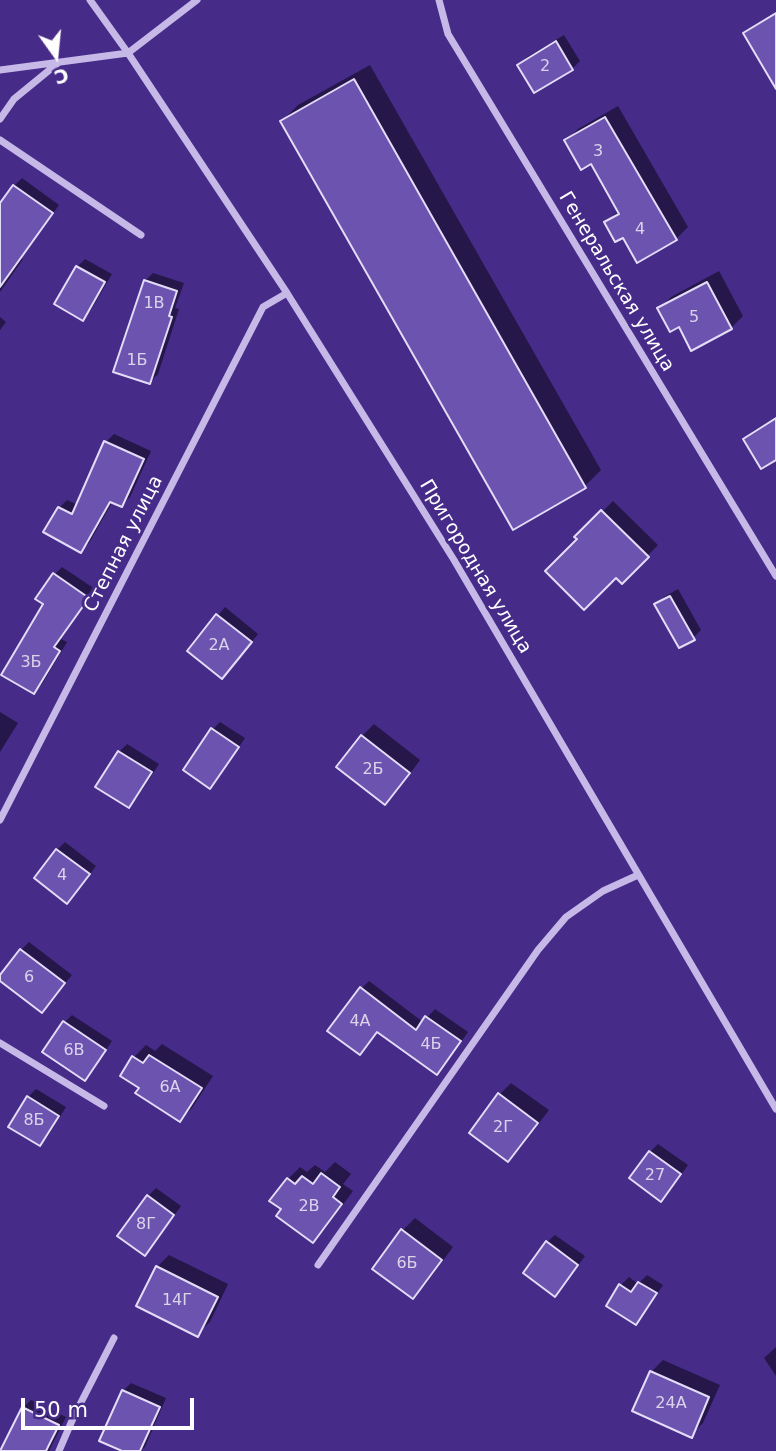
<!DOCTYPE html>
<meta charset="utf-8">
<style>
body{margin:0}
#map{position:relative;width:776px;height:1451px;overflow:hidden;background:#462b89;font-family:"DejaVu Sans",sans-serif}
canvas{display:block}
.north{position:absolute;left:21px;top:21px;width:70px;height:70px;-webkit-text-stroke:5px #462b89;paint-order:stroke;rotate:165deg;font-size:19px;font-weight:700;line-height:28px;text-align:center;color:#fff}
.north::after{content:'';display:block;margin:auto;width:24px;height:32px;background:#fff;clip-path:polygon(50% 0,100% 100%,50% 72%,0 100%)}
.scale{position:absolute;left:21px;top:1398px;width:173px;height:32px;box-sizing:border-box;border:4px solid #fff;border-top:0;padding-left:9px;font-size:21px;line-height:24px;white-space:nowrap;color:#fff;-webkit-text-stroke:5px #462b89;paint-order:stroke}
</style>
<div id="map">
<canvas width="776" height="1451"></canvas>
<div class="north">С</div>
<div class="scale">50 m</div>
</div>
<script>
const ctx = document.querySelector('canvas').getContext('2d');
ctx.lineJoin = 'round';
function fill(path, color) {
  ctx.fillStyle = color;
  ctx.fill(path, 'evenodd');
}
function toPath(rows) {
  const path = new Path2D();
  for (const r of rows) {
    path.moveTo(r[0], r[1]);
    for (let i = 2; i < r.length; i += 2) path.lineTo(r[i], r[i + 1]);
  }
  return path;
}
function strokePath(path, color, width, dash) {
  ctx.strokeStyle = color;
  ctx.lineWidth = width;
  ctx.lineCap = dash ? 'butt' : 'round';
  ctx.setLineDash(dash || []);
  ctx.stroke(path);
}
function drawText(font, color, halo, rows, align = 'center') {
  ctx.font = font + ' "DejaVu Sans",sans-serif';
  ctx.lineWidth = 6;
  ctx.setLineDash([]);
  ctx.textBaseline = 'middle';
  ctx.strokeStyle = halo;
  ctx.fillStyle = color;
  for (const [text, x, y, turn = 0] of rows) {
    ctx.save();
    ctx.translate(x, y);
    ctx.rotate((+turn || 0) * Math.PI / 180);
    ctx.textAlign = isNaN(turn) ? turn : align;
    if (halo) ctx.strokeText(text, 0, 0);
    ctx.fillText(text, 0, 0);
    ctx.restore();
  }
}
fill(toPath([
 [776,12,776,70,745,34,753,26],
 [564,35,580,61,572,69,519,65,527,57],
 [370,65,601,470,585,486,514,527,282,121,298,105],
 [618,106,688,227,676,239,624,236,606,222,619,210,591,162,566,141,578,129],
 [22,178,59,205,21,258,23,259,0,292,0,207,14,186],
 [85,259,112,274,91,310,83,318,77,267],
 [719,271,743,316,731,328,659,309,671,297],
 [153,273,184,283,175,308,179,309,158,374,150,382,145,281],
 [0,317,6,322,0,330],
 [776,417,776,458,745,439,753,431],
 [114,434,151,451,130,497,122,505,113,501,89,543,81,551,59,508,67,500,78,505,106,442],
 [613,501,658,545,622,582,577,537],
 [62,567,95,589,61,639,67,642,42,684,34,692,45,604,54,575],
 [678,589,701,630,693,638,656,605,664,597],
 [225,607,258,634,230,669,189,650],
 [0,712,18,723,0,752],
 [220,722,245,738,218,778,210,786,213,729],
 [374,724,420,760,397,791,384,803,362,736],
 [127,744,159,764,137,798,129,806,119,752],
 [65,842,96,866,75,894,57,850],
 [29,942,72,975,42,1011,0,979,21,950],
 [369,981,423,1022,435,1009,468,1032,445,1064,437,1072,378,1031,359,1053,361,989],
 [72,1015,112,1041,93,1070,85,1078,64,1023],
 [162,1044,213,1076,192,1108,180,1120,142,1087,134,1057,146,1045,155,1051],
 [511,1083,549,1110,520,1148,508,1160,499,1095],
 [36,1089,66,1107,48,1136,40,1144,28,1097],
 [658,1144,688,1165,669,1192,661,1200,631,1178,650,1152],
 [335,1162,351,1174,343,1184,353,1191,325,1229,313,1241,283,1209,288,1179,300,1167,307,1172,315,1165,325,1172],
 [156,1188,181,1206,153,1245,145,1253,148,1196],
 [415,1218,453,1247,425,1285,413,1297,403,1230],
 [555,1235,585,1256,563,1286,555,1294,547,1242],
 [169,1255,228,1284,210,1322,197,1334,157,1267],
 [647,1275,663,1285,643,1315,636,1323,621,1285,629,1277,638,1284],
 [776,1347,776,1376,764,1358],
 [663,1360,720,1385,703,1423,691,1435,651,1372],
 [131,1383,166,1398,145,1447,141,1451,127,1451,123,1391],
 [31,1400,66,1417,49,1451,2,1451,23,1408]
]), '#0007');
const building = toPath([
 [776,13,776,89,743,33,776,13],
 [556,41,573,70,534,93,517,65,556,41],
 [354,79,586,488,513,530,280,121,354,79],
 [605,117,677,240,637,263,623,238,615,242,604,222,619,214,591,164,581,170,564,140,605,117],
 [13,185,53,213,0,287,0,203,13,185],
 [76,266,105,282,83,321,54,304,76,266],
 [144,280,177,291,169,316,172,317,150,384,113,372,144,280],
 [707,282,732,329,691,351,679,327,670,332,657,308,707,282],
 [776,418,776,460,761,469,743,439,776,418],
 [104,441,144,459,122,507,110,502,81,553,43,532,58,507,72,514,104,441],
 [601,510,649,557,622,584,616,578,584,610,545,571,577,539,574,537,601,510],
 [53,573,89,598,54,647,60,651,34,694,1,675,43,604,35,599,53,573],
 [670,596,695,640,679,648,654,604,670,596],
 [216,614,252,642,222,679,187,651,216,614],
 [211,728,239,747,210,789,183,770,211,728],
 [361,735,410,773,385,805,336,767,361,735],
 [118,751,152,772,129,808,95,787,118,751],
 [56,849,90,874,67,904,34,878,56,849],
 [20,949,65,983,42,1013,0,981,0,975,20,949],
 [360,987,416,1030,425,1016,461,1041,437,1075,377,1032,360,1055,327,1031,360,987],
 [63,1021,106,1050,85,1081,42,1052,63,1021],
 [149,1055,202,1088,180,1122,135,1093,139,1088,120,1076,132,1056,143,1063,149,1055],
 [498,1093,538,1123,508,1162,469,1133,498,1093],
 [27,1096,59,1116,40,1146,8,1127,27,1096],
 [649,1151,681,1174,661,1202,629,1178,649,1151],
 [321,1173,340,1187,333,1197,342,1204,313,1243,276,1216,281,1209,269,1201,287,1178,295,1184,302,1176,313,1184,321,1173],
 [147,1195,174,1215,145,1256,117,1236,147,1195],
 [401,1229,442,1260,413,1299,372,1269,401,1229],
 [546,1241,578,1265,555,1297,523,1273,546,1241],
 [156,1266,218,1297,198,1337,136,1306,156,1266],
 [638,1282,657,1293,636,1325,606,1306,619,1284,631,1292,638,1282],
 [650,1371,709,1397,692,1438,632,1411,650,1371],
 [122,1390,160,1407,140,1451,122,1451,99,1441,122,1390],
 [22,1407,59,1425,46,1451,0,1451,22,1407]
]);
fill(building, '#6d53b0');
strokePath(building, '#e3dcf7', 2);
strokePath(toPath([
 [90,0,128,53,287,293,454,560,776,1109],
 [439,0,448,34,776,576],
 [0,70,128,53,197,0],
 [0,119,14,99,58,63],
 [0,140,141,235],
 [0,820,263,307,287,293],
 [0,1043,104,1106],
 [318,1265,538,950,566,917,603,891,638,875],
 [59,1451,74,1416,114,1338]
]), '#c6b9e8', 7);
drawText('16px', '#dad4eb', null, [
 ["2",545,67],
 ["3",598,152],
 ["4",640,230],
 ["1В",154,304],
 ["5",694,318],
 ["1Б",137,361],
 ["2А",219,646],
 ["3Б",31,663],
 ["2Б",373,770],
 ["4",62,876],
 ["6",29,978],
 ["4А",360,1022],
 ["4Б",431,1045],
 ["6В",74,1051],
 ["6А",170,1088],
 ["8Б",34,1121],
 ["2Г",503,1128],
 ["27",655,1176],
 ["2В",309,1207],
 ["8Г",146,1225],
 ["6Б",407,1264],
 ["14Г",177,1301],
 ["24А",671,1404]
]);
drawText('19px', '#fff', '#462b89', [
 ["Генеральская улица",616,282,59],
 ["Степная улица",124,544,-63],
 ["Пригородная улица",475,567,59]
]);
</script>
